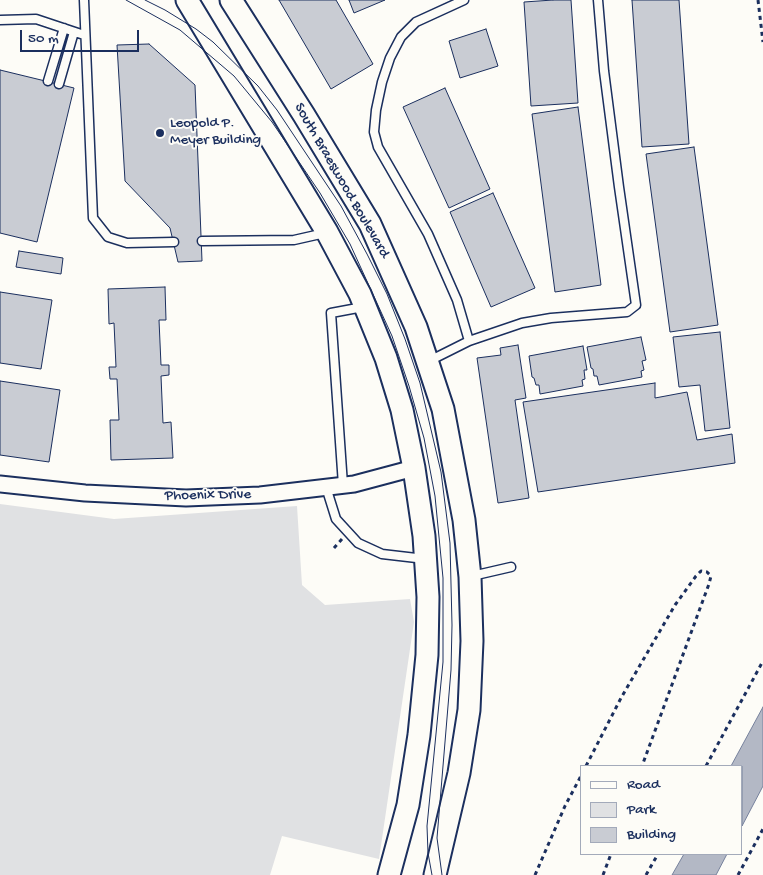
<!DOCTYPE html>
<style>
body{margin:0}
#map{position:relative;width:763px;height:875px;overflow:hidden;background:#fdfcf7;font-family:"Gochi Hand",sans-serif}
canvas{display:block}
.legend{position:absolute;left:580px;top:765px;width:162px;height:90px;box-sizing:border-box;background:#fdfcf7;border:1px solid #a3aaba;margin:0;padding:6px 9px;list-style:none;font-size:15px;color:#1b2f5e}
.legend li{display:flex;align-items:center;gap:10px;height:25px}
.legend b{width:25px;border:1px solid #a3aaba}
.scale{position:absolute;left:20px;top:30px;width:119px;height:22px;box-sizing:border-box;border:2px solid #1b2f5e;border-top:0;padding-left:6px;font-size:15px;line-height:18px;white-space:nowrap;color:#1b2f5e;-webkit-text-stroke:4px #fdfcf7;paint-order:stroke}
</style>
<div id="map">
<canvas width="763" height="875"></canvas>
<ul class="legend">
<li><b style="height:6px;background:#fdfcf7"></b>Road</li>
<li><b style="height:14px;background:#e0e1e3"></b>Park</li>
<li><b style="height:14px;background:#c9ccd3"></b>Building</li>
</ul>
<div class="scale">50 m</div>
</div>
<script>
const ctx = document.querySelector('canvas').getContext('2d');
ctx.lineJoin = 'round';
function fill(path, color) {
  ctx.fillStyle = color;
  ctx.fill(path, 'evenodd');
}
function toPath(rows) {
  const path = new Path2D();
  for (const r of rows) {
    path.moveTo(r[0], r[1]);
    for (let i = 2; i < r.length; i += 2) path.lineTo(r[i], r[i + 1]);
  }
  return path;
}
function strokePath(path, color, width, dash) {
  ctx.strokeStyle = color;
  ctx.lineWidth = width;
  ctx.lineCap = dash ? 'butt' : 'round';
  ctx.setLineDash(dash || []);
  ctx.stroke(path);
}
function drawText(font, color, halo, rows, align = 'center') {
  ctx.font = font + ' "Gochi Hand",sans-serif';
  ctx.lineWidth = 4;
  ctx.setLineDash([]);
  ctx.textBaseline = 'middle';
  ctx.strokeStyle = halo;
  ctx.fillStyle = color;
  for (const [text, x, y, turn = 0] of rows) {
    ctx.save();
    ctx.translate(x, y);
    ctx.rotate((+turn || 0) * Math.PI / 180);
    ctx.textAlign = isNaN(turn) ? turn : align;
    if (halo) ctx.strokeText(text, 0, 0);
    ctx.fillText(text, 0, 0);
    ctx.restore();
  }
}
fill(toPath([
 [0,504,114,519,297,506,302,585,325,605,410,599,414,622,379,859,282,836,270,875,0,875]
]), '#e0e1e3');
const water = toPath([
 [763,707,763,786,742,826,742,766,731,766,763,707],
 [684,854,727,854,716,875,672,875,684,854]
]);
fill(water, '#b3b8c5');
strokePath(water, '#76819c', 1);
const building = toPath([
 [279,0,336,0,373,64,331,89,279,0],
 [349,0,385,0,354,13,349,0],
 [553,0,571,0,578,103,531,106,524,2,553,0],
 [632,0,679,0,689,144,642,147,632,0],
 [486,29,498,66,460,78,449,41,486,29],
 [149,44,195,85,202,261,178,262,170,228,125,181,117,45,149,44],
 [0,70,74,88,37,242,0,233,0,70],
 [445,88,490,189,449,208,403,107,445,88],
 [578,107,601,285,555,292,532,114,578,107],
 [694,147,718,325,670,332,646,154,694,147],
 [493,193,535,288,491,307,450,212,493,193],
 [19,251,63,258,61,274,16,267,19,251],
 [165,287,166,320,159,320,161,365,169,365,169,375,161,376,163,423,171,422,173,458,111,460,110,420,119,420,117,379,110,379,109,367,116,367,114,323,109,324,108,289,165,287],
 [0,292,52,300,41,369,0,363,0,292],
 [720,332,730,428,705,431,700,385,679,387,673,337,720,332],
 [641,337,646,360,642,361,644,370,641,371,642,377,599,385,597,376,594,376,593,369,591,368,587,347,641,337],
 [518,345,526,398,515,400,529,498,498,503,477,358,501,355,500,348,518,345],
 [583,346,587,370,584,370,585,379,582,380,583,386,540,394,539,385,536,385,534,378,532,377,529,356,583,346],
 [0,381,60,390,49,462,0,455,0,381],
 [655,383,655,398,687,392,697,440,732,434,735,463,538,492,523,402,655,383]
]);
fill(building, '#c9ccd3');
strokePath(building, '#1b2f5e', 1);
const service = toPath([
 [84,0,93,218,108,237,127,243,174,242],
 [464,0,416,22,401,37,390,58,382,82,376,110,374,132,378,147,428,234,457,300,469,341],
 [0,20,36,19,84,35],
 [48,81,64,28],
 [59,84,74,32],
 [202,241,294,240,325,233],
 [429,361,469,341,522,323,551,318,627,312,636,305,619,187,604,71,598,0],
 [343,485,331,313,363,307],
 [326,487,336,519,358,543,382,554,425,559],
 [472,576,511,567]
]);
const minor = toPath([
 [0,484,85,493,186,498,260,495,354,484,414,468]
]);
const secondary = toPath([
 [187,0,327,232,360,294,386,358,402,410,414,468,424,536,428,597,427,655,419,735,408,805,389,875],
 [231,0,304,115,370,224,416,327,443,409,464,520,470,577,472,641,469,710,459,773,435,875]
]);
strokePath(service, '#1b2f5e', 11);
strokePath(minor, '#1b2f5e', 19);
strokePath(secondary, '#1b2f5e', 25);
strokePath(toPath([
 [758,0,763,42],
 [334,548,342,539],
 [586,766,621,698,675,605,696,576,701,571,707,572,711,576,709,584,642,766],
 [706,766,763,661],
 [535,875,565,806,582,774],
 [603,875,611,854],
 [646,875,658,854],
 [738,875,763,829]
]), '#1b2f5e', 3, [4, 4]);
strokePath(service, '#fdfcf7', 8);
strokePath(minor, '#fdfcf7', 15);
strokePath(secondary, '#fdfcf7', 21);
strokePath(toPath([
 [126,0,180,30,234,76,272,122,320,193,350,244,392,336,409,386,424,438,435,496,443,578,443,662,427,826,428,853,432,875],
 [145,0,165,10,196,29,213,42,258,86,277,110,341,206,367,254,387,294,405,339,420,383,441,472,450,543,452,625,451,670,437,838,442,875]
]), '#1b2f5e', 1);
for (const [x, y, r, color] of [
 [160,133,5,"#1b2f5e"]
]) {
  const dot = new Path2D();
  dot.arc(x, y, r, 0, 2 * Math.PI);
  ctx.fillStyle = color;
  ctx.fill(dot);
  strokePath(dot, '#fdfcf7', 2);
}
drawText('15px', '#1b2f5e', '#fdfcf7', [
 ["Leopold P.",170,124],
 ["Meyer Building",170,141]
], 'left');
drawText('15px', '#1b2f5e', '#fdfcf7', [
 ["South Braeswood Boulevard",341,181,60],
 ["Phoenix Drive",208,496,-1]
]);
</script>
